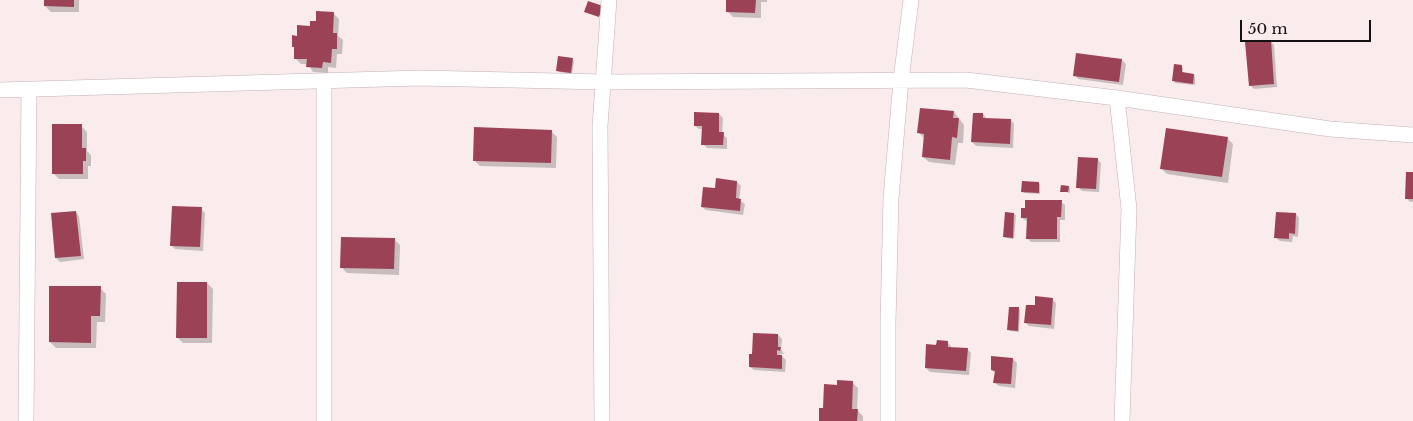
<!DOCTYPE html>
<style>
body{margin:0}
#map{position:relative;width:1413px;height:421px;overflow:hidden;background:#faebed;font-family:"Libre Baskerville",serif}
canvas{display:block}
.scale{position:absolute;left:1240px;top:20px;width:131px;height:22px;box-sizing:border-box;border:2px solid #151011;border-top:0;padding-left:6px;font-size:15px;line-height:18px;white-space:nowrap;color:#151011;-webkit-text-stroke:4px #faebed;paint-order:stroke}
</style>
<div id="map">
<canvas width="1413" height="421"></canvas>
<div class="scale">50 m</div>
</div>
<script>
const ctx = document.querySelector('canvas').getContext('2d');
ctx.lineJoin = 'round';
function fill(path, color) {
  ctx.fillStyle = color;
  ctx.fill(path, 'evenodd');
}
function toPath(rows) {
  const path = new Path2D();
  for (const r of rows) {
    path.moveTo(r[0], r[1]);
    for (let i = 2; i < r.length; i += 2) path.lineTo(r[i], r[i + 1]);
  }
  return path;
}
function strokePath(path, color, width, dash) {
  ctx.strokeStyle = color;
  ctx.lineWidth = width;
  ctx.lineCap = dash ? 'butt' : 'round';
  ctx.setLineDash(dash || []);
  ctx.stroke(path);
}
fill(toPath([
 [45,0,79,0,79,12,51,12,45,6],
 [727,0,767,0,767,2,761,2,761,18,733,17,727,11],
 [333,13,339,19,338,36,343,40,342,54,337,54,336,68,328,67,328,73,313,72,308,64,301,64,295,58,298,37],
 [1270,41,1274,45,1277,87,1254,89,1250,85],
 [572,60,574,61,572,74,559,72,558,70],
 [1122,60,1126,64,1123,85,1078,79,1075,75],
 [1182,67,1183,68,1183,74,1194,75,1195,76,1195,85,1175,83,1174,81],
 [954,112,964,125,963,143,958,143,955,165,929,162,923,157,925,139,919,133],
 [719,114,723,118,722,134,727,138,727,149,707,148,703,144,703,129,699,129,695,126],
 [983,114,987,119,1011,120,1014,124,1013,148,976,146,972,142],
 [81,126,87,132,87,151,91,155,91,166,88,166,88,179,59,179,53,173],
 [551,131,557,137,556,168,480,166,474,160],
 [1227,138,1233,144,1228,183,1167,174,1161,168],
 [1097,159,1101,163,1099,192,1082,191,1078,187],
 [1413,174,1413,202,1410,202,1406,198],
 [737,182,741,186,739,200,745,204,743,215,706,210,702,207,716,189],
 [1039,183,1040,185,1040,194,1024,193,1023,192],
 [1068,187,1070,188,1070,193,1061,191],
 [1061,202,1065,205,1065,220,1060,220,1060,242,1031,242,1027,238,1028,222,1022,218],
 [201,209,205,213,203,251,175,249,171,245],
 [76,212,79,216,84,259,60,262,56,258],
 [1014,214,1016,215,1014,239,1006,238,1005,236],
 [1296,214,1299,218,1298,237,1293,236,1292,242,1280,241,1276,238],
 [394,239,400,245,399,275,347,273,341,267],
 [207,283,213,289,212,343,183,343,177,337],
 [100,288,106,294,105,322,97,322,96,348,56,348,50,342],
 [1052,299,1056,303,1054,329,1029,326,1025,322,1036,307],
 [1018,309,1020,310,1019,332,1010,331,1009,330],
 [778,335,782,339,781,349,784,354,780,354,786,360,785,372,754,370,750,367,753,355],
 [947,342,951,346,951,348,967,349,971,353,969,375,930,372,926,368,937,346],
 [992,358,1013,359,1017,363,1015,388,999,386,995,383,996,374,992,370],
 [852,382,858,388,857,410,863,416,863,421,821,421,825,410]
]), '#0003');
fill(toPath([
 [44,0,74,0,74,7,44,6],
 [726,0,756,0,755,13,726,12],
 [588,1,603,6,599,17,584,12],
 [316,11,334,12,333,33,337,33,337,49,332,49,331,63,323,62,322,68,306,67,307,59,294,59,294,47,292,47,292,35,297,36,297,25,310,26,310,21,316,21],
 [1271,40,1274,84,1249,86,1245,42],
 [1076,53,1122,59,1119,82,1073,76],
 [558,56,573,58,571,73,556,71],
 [1174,64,1182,65,1182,72,1194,74,1193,84,1172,81],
 [920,108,954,111,953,118,959,118,957,138,952,137,950,160,922,157,924,134,917,133],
 [694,112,719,113,719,132,724,132,723,145,701,145,702,126,694,126],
 [973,113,983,113,983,118,1011,119,1010,144,971,142],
 [52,124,82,124,82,148,86,148,86,161,83,161,83,174,52,174],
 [474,127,552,130,551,163,473,161],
 [1166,128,1228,137,1222,177,1160,169],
 [1078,157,1098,158,1096,189,1076,188],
 [1406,172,1413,172,1413,199,1405,199],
 [716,178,737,181,736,198,741,199,740,211,701,207,703,187,715,188],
 [1022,181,1039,182,1039,193,1021,192],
 [1061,185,1069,186,1068,192,1060,192],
 [1025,200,1062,200,1061,217,1057,217,1057,239,1026,239,1027,218,1021,218,1021,208,1025,208],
 [172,206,202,207,200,247,170,246],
 [76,211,81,256,55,258,51,213],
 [1005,212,1014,213,1013,238,1003,237],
 [1276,212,1296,213,1295,234,1289,233,1289,239,1274,238],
 [341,237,395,238,394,269,340,268],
 [177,282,207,282,207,338,176,338],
 [49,286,101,286,100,316,91,316,91,343,49,342],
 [1035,296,1053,298,1051,325,1024,323,1026,305,1035,305],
 [1009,307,1019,307,1018,331,1007,330],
 [753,333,778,334,778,347,781,347,780,351,777,350,777,355,782,355,782,369,749,367,749,354,752,354],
 [937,340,948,341,948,347,968,348,966,371,925,368,926,344,936,345],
 [991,356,1013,358,1011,384,993,383,995,371,991,370],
 [837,380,853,381,852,409,858,409,857,421,819,421,819,408,823,408,824,384,837,385]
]), '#9b4256');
const street = toPath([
 [324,81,324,421],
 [0,90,420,78,604,82,966,80,1117,98,1330,129,1413,135],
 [1117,98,1129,209,1122,421],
 [26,421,29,89],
 [602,421,600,126,609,0],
 [888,421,888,323,891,198,901,80,911,0]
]);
strokePath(street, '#c0b2b4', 16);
strokePath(street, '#fff', 15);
</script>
